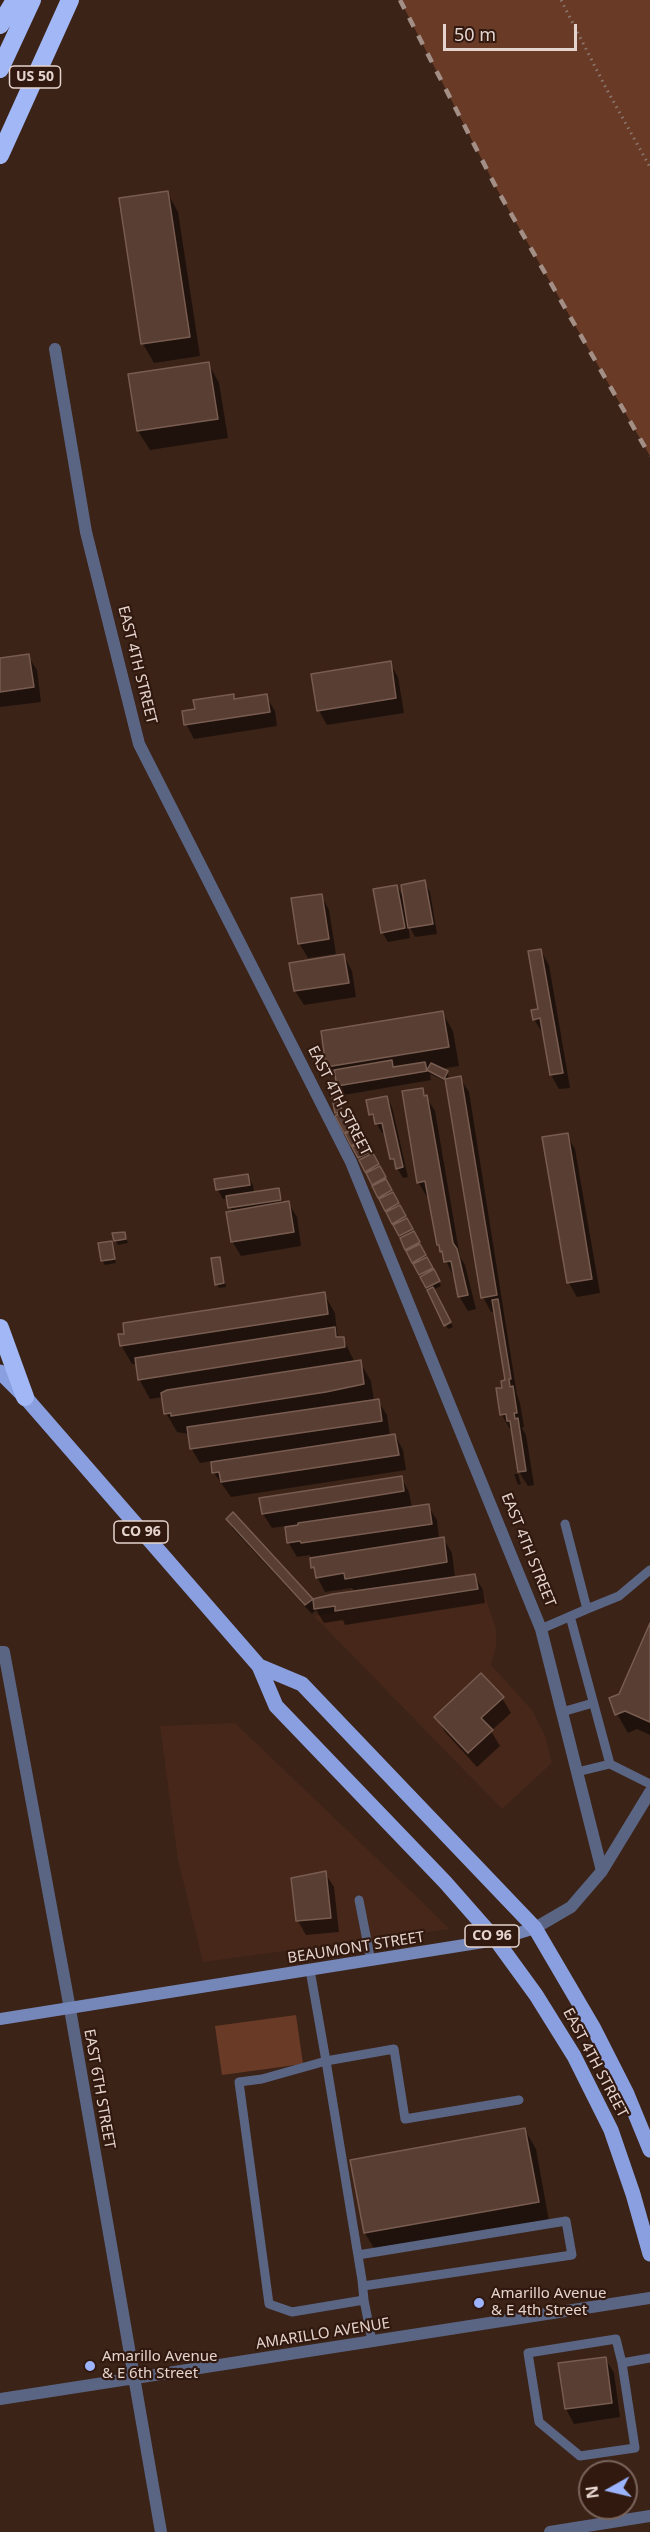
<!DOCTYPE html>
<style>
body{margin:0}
#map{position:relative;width:650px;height:2532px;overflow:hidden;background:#3b2318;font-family:"Noto Sans",sans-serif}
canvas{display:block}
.north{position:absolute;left:578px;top:2460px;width:60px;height:60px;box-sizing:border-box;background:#31190f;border:2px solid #79645b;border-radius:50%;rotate:262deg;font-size:16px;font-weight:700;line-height:24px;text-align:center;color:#e5d4cd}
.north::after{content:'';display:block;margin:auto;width:21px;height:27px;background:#9cb4fd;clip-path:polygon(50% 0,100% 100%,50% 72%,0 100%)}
.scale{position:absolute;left:443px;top:24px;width:134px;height:27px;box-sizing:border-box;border:3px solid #e5d4cd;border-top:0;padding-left:8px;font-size:18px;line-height:21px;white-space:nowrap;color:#e5d4cd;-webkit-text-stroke:4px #31190f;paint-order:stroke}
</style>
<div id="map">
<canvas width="650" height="2532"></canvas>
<div class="north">N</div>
<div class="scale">50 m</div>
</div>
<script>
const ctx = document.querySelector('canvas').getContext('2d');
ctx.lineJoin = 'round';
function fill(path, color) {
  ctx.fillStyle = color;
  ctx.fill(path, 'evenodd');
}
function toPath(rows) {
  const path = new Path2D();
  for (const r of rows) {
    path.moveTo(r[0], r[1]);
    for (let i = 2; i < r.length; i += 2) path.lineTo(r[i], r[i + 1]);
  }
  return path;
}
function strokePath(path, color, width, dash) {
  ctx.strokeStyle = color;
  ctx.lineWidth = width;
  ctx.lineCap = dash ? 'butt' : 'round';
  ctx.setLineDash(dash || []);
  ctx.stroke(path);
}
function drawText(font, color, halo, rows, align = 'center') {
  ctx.font = font + ' "Noto Sans",sans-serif';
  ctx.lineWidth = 4.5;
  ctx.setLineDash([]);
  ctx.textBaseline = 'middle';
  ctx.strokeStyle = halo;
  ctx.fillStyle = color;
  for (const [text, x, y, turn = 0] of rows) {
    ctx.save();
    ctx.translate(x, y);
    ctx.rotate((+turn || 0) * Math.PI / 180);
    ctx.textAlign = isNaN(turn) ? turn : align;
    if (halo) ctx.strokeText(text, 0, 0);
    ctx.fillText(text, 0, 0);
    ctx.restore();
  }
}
fill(toPath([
 [483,1590,496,1629,496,1647,491,1665,532,1710,545,1736,552,1763,502,1809,314,1616],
 [235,1723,414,1894,449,1929,203,1962,178,1860,160,1726]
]), '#462719');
fill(toPath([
 [400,0,650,0,650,456,498,191],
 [296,2015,303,2064,222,2075,215,2026]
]), '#693b27');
fill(toPath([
 [167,192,178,212,200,356,154,363,143,344],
 [208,363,219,383,228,438,150,450,138,431,130,376],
 [28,656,37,670,41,702,0,707,0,660],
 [390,663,398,677,404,713,327,725,319,711],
 [233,696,236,701,266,696,275,711,277,726,194,739,186,724,197,710],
 [424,882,430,892,437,934,415,937,408,924,410,938,388,942,382,932,397,886,405,900],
 [321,895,329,910,336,954,308,958,299,943],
 [541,951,549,965,570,1088,559,1089,551,1075,543,1034,534,1019,540,1010],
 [344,956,352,971,356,997,304,1005,295,991],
 [442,1012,453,1031,459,1066,440,1069,447,1073,449,1077,448,1080,460,1078,469,1092,517,1395,520,1403,524,1427,522,1428,526,1435,534,1485,528,1486,519,1472,512,1429,510,1429,502,1415,507,1381,496,1311,491,1312,483,1297,447,1082,430,1074,431,1080,344,1095,328,1066],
 [338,1087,343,1116,345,1120,354,1120,441,1286,433,1290,453,1327,448,1329,337,1116,331,1089],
 [422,1090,435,1111,460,1257,465,1265,476,1309,468,1311,459,1296,454,1277,438,1245,429,1196,427,1197,418,1182],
 [387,1097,392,1107,408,1177,403,1178,392,1159,386,1132,382,1133,371,1114],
 [567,1135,575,1149,600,1293,577,1297,569,1283],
 [247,1175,253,1185,254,1193,278,1190,284,1203,288,1203,297,1217,301,1246,241,1256,232,1241,232,1212,228,1199,223,1199,218,1190],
 [124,1233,128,1243,118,1245,115,1240],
 [111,1243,116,1263,105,1265,102,1260],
 [219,1259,226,1287,219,1288,216,1284],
 [324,1294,335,1313,337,1333,340,1339,343,1338,355,1363,360,1362,371,1381,374,1401,378,1401,387,1415,390,1436,395,1435,403,1450,406,1470,231,1497,214,1473,212,1461,200,1463,191,1448,189,1434,177,1432,166,1413,163,1397,150,1399,139,1379,137,1364,132,1364,121,1345],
 [514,1474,518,1474,521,1484,518,1485],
 [401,1477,409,1492,412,1508,428,1506,437,1520,439,1539,443,1538,452,1553,455,1578,474,1575,483,1590,485,1603,345,1625,343,1620,324,1623,316,1610,312,1614,233,1529,227,1519,233,1514,312,1601,355,1594,352,1588,325,1592,317,1577,310,1555,297,1557,288,1542,286,1526,272,1528,263,1514],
 [650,1627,650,1735,637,1729,628,1733,617,1714,620,1695],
 [502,1698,511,1713,491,1731,500,1746,477,1767,445,1732,436,1717],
 [325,1873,334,1887,339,1932,306,1935,298,1921],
 [525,2130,536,2149,549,2221,376,2252,365,2233],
 [605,2358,614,2373,620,2417,574,2424,566,2409,560,2365]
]), '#0007');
const building = toPath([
 [168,191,190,337,141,344,119,198,168,191],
 [209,362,218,419,137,431,128,374,209,362],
 [29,654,34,687,0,692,0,658,29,654],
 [391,661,396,698,317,711,311,674,391,661],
 [234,694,234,699,267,694,270,712,184,725,182,711,195,709,193,700,234,694],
 [425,880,433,924,408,928,401,885,425,880],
 [397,885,405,928,381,933,373,889,397,885],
 [322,894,329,939,298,944,291,898,322,894],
 [541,949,563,1073,550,1075,540,1018,533,1020,531,1010,538,1009,528,951,541,949],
 [344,954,349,983,294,991,289,963,344,954],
 [443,1011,449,1047,326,1067,321,1031,443,1011],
 [392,1060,393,1067,425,1062,427,1071,337,1086,334,1070,392,1060],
 [431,1063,448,1071,444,1079,427,1070,431,1063],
 [461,1076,497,1295,481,1298,445,1079,461,1076],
 [337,1086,342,1112,335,1113,330,1088,337,1086],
 [423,1088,424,1096,427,1095,453,1243,457,1249,468,1295,458,1297,451,1261,444,1262,442,1251,440,1252,439,1245,437,1245,425,1181,417,1183,402,1091,423,1088],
 [387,1096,403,1167,396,1169,394,1159,390,1159,382,1123,375,1124,373,1114,369,1115,366,1100,387,1096],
 [342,1112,346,1118,353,1114,359,1125,344,1133,335,1116,342,1112],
 [359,1127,365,1138,351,1146,345,1134,359,1127],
 [568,1133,592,1279,567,1283,542,1137,568,1133],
 [366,1139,372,1151,358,1158,352,1147,366,1139],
 [373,1153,379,1164,365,1172,359,1160,373,1153],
 [380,1166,386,1177,372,1185,366,1173,380,1166],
 [248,1174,250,1185,216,1190,214,1179,248,1174],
 [386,1179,392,1190,378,1198,372,1186,386,1179],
 [279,1188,281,1200,228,1208,226,1196,279,1188],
 [393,1192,399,1203,385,1211,379,1199,393,1192],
 [289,1201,294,1232,231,1242,226,1212,289,1201],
 [400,1205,406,1216,392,1224,386,1212,400,1205],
 [407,1218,413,1229,399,1236,393,1225,407,1218],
 [414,1231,420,1242,405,1250,400,1238,414,1231],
 [125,1232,126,1239,114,1241,112,1233,125,1232],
 [112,1241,115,1259,101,1261,98,1243,112,1241],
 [420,1244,426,1255,412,1263,406,1251,420,1244],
 [220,1257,224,1283,215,1285,211,1258,220,1257],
 [427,1257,433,1268,419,1275,413,1264,427,1257],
 [434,1269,440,1281,426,1288,420,1277,434,1269],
 [433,1287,451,1322,444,1326,427,1290,433,1287],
 [325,1292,328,1314,120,1346,118,1334,124,1334,123,1323,325,1292],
 [498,1299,511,1379,509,1379,510,1387,513,1386,517,1413,514,1413,515,1419,518,1418,526,1471,518,1472,510,1421,507,1421,506,1414,500,1415,496,1388,502,1388,501,1381,505,1380,492,1300,498,1299],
 [335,1327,336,1337,344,1337,345,1347,138,1380,135,1358,335,1327],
 [361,1360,364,1384,326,1392,171,1416,171,1413,164,1414,161,1393,167,1390,361,1360],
 [379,1399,382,1421,190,1449,187,1427,379,1399],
 [395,1434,399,1455,221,1482,219,1472,212,1473,211,1462,395,1434],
 [402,1476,404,1491,262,1514,259,1498,402,1476],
 [429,1504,432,1524,301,1543,300,1541,287,1543,285,1527,298,1525,298,1523,429,1504],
 [233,1512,313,1599,305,1605,226,1519,233,1512],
 [444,1537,447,1562,345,1579,344,1573,316,1578,314,1567,311,1568,310,1558,444,1537],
 [475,1574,478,1589,335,1611,335,1606,314,1609,313,1599,333,1594,475,1574],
 [650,1623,650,1722,625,1711,615,1715,609,1698,619,1694,650,1623],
 [481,1673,504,1697,481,1718,493,1730,468,1753,434,1717,481,1673],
 [326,1871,331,1918,296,1921,291,1878,326,1871],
 [525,2128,539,2202,364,2233,350,2160,525,2128],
 [606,2357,612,2403,565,2409,558,2363,606,2357]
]);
fill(building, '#593e33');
strokePath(building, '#795c50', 1.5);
strokePath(toPath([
 [561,0,607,90,650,167]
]), '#8c786f', 3, [1.5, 4.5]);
strokePath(toPath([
 [587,1609,619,1596,650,1570],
 [570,1616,610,1764,650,1784],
 [541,1629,587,1609,565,1524],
 [562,1712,593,1703],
 [577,1772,610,1764],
 [359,1900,371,1961],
 [310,1970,326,2061,394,2049,405,2119,519,2100],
 [326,2061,362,2280,364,2300,292,2312,269,2304,239,2082,262,2079,326,2061],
 [358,2255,566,2221,572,2255,363,2286],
 [364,2300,372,2341],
 [616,2339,622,2363,635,2448,580,2456,539,2422,528,2353,616,2339],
 [622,2363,650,2358]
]), '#5a6584', 9);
strokePath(toPath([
 [55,349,86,532,139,744,351,1162,541,1629,602,1871],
 [0,1652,4,1652,70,2009,161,2532],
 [535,1928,571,1907,602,1871,650,1792],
 [0,2399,650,2298],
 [550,2532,650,2516]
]), '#5a6584', 12);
strokePath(toPath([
 [0,2019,496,1940,535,1928]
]), '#7586b8', 12);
strokePath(toPath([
 [0,1372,25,1397,259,1666,276,1706,445,1882,496,1940,536,1995,574,2056,611,2130,633,2194,650,2254],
 [259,1666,302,1684,535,1928,593,2027,627,2094,650,2150]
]), '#8a9fdf', 15);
strokePath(toPath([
 [0,25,15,0],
 [0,69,32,0],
 [0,155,70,0],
 [0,1328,25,1397]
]), '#a2b7f5', 18);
strokePath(toPath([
 [400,0,498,191,650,456]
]), '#a38f86', 4.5, [10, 10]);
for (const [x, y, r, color] of [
 [479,2303,6,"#9cb4fd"],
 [90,2366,6,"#9cb4fd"]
]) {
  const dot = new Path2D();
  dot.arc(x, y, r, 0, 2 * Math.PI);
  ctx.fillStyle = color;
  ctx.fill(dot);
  strokePath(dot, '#31190f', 2);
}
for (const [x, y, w] of [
 [35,77,51],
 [141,1532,54],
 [492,1936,54]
]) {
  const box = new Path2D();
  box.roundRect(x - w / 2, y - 11, w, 22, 4.5);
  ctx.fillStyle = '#31190f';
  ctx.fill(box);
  strokePath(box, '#e5d4cd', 1.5);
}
drawText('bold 14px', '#e5d4cd', null, [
 ["US 50",35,77],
 ["CO 96",141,1532],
 ["CO 96",492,1936]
]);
drawText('15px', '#e5d4cd', '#31190f', [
 ["EAST 4TH STREET",137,665,76],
 ["EAST 4TH STREET",339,1101,63],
 ["EAST 4TH STREET",528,1550,68],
 ["BEAUMONT STREET",356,1948,-9],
 ["EAST 4TH STREET",595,2063,62],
 ["EAST 6TH STREET",99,2089,80],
 ["AMARILLO AVENUE",323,2334,-9]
]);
drawText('15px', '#e5d4cd', '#31190f', [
 ["Amarillo Avenue",491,2294],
 ["& E 4th Street",491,2311],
 ["Amarillo Avenue",102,2357],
 ["& E 6th Street",102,2374]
], 'left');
</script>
